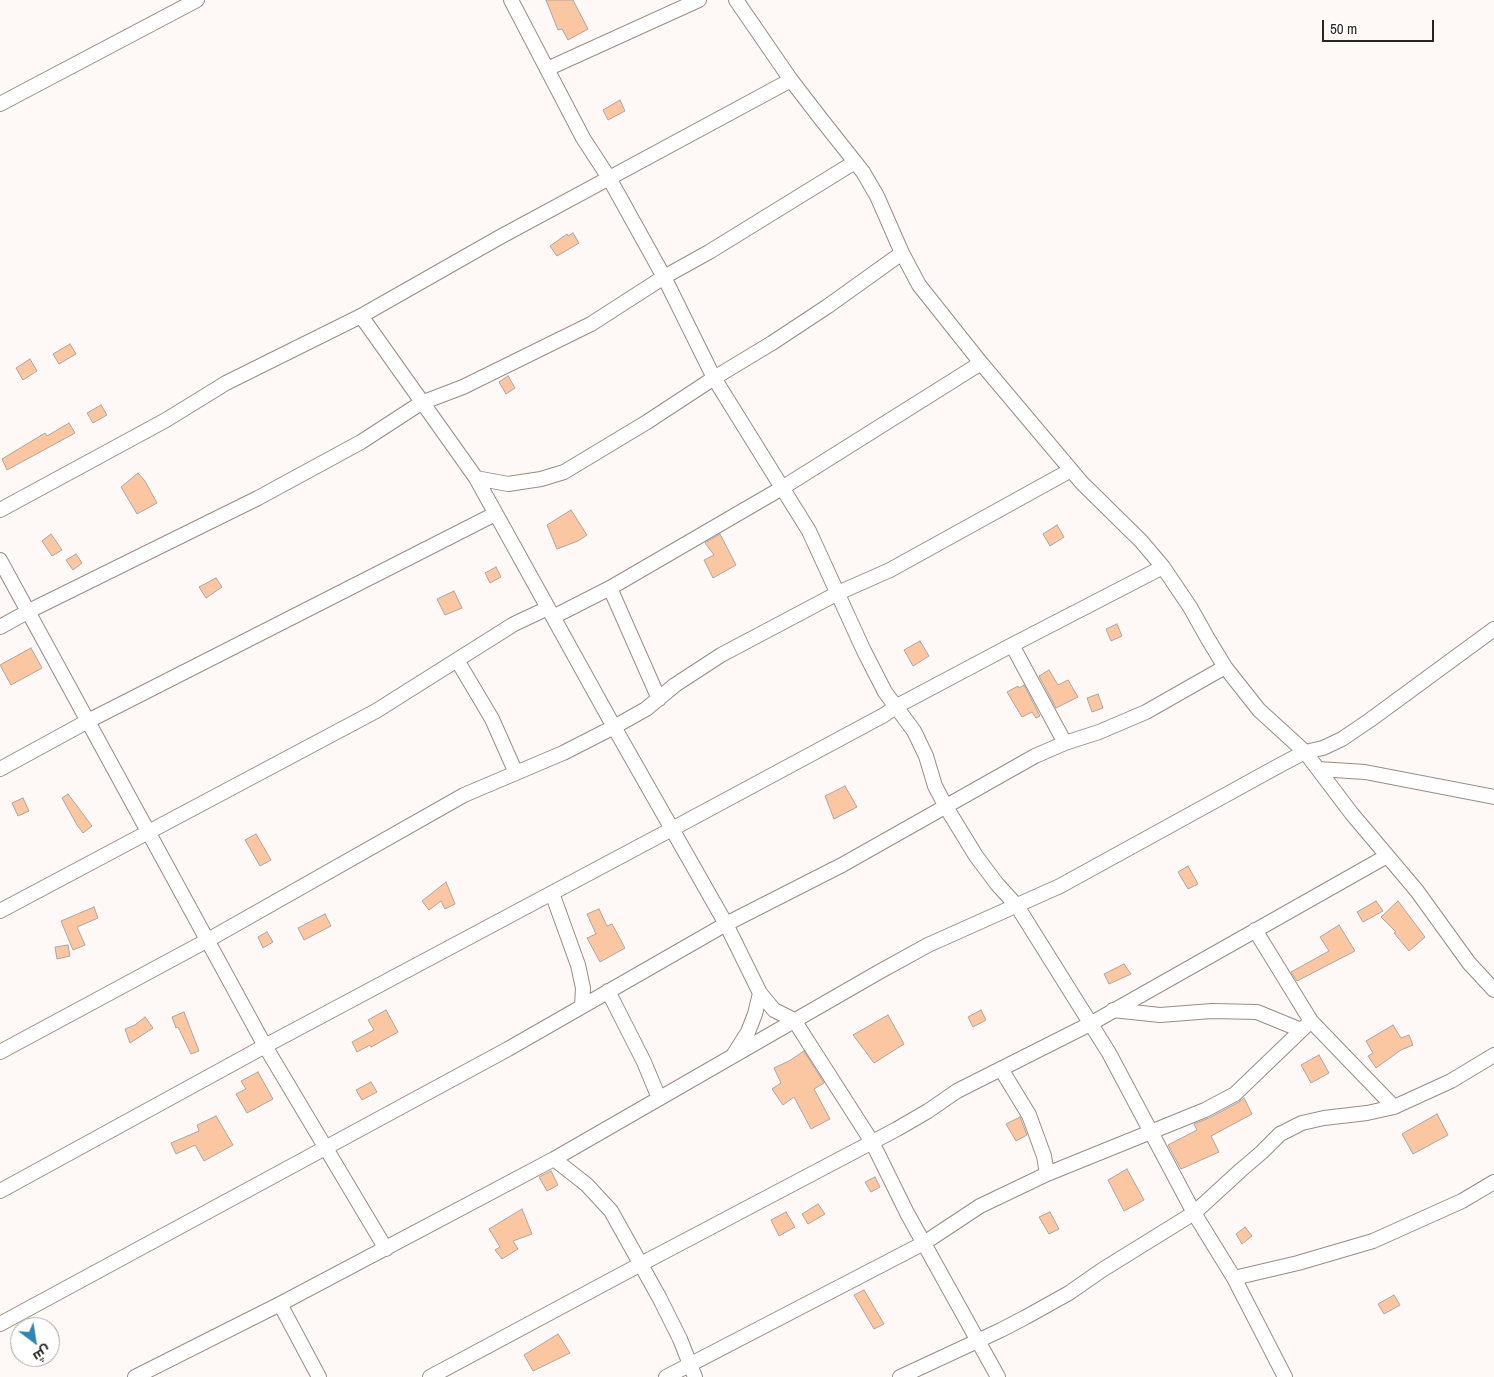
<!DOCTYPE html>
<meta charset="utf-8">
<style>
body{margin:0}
#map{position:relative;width:1494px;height:1377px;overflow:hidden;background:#fef9f6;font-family:"Archivo Narrow",Cairo,sans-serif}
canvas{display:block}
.north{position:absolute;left:10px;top:1317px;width:50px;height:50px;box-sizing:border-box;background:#fff;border:1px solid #a9a7a6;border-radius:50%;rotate:149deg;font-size:14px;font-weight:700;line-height:20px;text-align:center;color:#282421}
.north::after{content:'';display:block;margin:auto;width:18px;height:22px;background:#2f86b5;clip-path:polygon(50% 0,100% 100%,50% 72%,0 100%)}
.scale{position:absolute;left:1322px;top:20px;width:112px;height:22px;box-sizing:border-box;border:2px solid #282421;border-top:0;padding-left:6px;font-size:15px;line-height:18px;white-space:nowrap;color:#282421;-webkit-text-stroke:4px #fff;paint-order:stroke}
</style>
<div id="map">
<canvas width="1494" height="1377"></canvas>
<div class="north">ش</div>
<div class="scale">50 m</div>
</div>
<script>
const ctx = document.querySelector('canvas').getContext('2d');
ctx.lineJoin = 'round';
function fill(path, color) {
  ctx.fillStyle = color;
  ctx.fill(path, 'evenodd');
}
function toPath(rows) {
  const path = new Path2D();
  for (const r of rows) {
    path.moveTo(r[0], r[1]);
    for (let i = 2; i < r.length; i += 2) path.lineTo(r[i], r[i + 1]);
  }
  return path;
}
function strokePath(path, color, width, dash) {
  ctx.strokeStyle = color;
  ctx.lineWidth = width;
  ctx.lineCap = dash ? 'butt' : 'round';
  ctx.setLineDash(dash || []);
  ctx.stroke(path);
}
const building = toPath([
 [546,0,573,0,588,29,568,40,562,29,558,30,546,0],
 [620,100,625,111,608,120,603,110,620,100],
 [573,233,579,243,557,256,550,246,567,234,568,236,573,233],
 [70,344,76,354,59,364,53,354,70,344],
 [30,359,37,371,23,380,16,368,30,359],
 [508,376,515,388,506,394,499,382,508,376],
 [101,405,107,415,93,423,87,413,101,405],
 [69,423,75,433,7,470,2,459,45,433,47,436,69,423],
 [138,473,145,481,157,503,137,514,121,487,138,473],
 [571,510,587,535,578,541,557,549,547,525,571,510],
 [1057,525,1064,537,1050,546,1043,534,1057,525],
 [51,534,62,550,52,556,42,541,51,534],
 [720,534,736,565,713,578,704,560,714,555,705,543,720,534],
 [76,554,82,563,73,570,66,560,76,554],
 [496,567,501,577,490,583,485,573,496,567],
 [216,578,222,587,206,598,199,587,216,578],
 [454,591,462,608,445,615,437,599,454,591],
 [1117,624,1122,636,1111,641,1106,629,1117,624],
 [920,641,929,656,913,666,904,650,920,641],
 [31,648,42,668,11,685,0,665,31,648],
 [1049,670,1058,685,1068,680,1078,697,1056,708,1039,676,1049,670],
 [1024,685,1040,716,1036,718,1032,712,1022,717,1007,692,1018,686,1019,688,1024,685],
 [1098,694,1103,708,1092,712,1087,698,1098,694],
 [845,786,857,807,834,819,825,796,845,786],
 [68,794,92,826,83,833,77,825,62,798,68,794],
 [23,798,29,811,18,816,12,803,23,798],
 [256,834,271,860,260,866,245,840,256,834],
 [1188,866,1198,884,1188,889,1178,872,1188,866],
 [446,882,455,904,445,909,441,901,429,910,422,901,446,882],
 [1376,901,1383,911,1363,922,1357,912,1376,901],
 [1398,901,1425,937,1409,951,1394,933,1396,932,1381,917,1398,901],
 [94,907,98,918,77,927,85,945,73,950,61,921,94,907],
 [599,909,607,926,612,924,625,948,600,962,587,938,596,934,587,914,599,909],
 [325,914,331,926,304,940,298,928,325,914],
 [1339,925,1355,951,1297,981,1291,972,1329,951,1320,937,1339,925],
 [267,932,273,942,263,948,258,937,267,932],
 [68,945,70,956,57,959,55,947,68,945],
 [1124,964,1131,974,1109,984,1104,974,1124,964],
 [386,1010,398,1032,371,1047,370,1045,357,1052,352,1042,374,1030,368,1020,386,1010],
 [981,1010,986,1020,973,1027,968,1017,981,1010],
 [184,1012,199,1051,191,1054,178,1027,176,1028,172,1017,184,1012],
 [888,1015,904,1044,874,1063,853,1035,888,1015],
 [145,1017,153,1028,130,1043,125,1029,135,1025,145,1017],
 [1393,1025,1401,1038,1409,1035,1413,1045,1401,1050,1376,1068,1368,1056,1373,1053,1366,1041,1393,1025],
 [804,1051,824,1083,814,1089,830,1119,811,1129,794,1097,783,1105,772,1089,781,1083,774,1068,789,1061,804,1051],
 [1319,1055,1329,1073,1311,1083,1301,1065,1319,1055],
 [258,1072,273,1099,247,1113,236,1094,246,1089,241,1081,258,1072],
 [371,1082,377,1092,362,1100,356,1090,371,1082],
 [1244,1098,1252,1114,1211,1136,1219,1152,1181,1169,1168,1145,1197,1130,1194,1124,1209,1118,1239,1102,1244,1098],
 [1437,1114,1448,1135,1413,1154,1402,1134,1437,1114],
 [216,1116,233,1145,204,1161,195,1145,176,1154,171,1143,199,1131,197,1125,216,1116],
 [1020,1117,1027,1135,1016,1141,1006,1124,1020,1117],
 [1127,1169,1144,1200,1124,1211,1108,1180,1127,1169],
 [551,1171,558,1185,547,1191,539,1177,551,1171],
 [875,1177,880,1187,871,1192,865,1182,875,1177],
 [818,1204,825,1214,808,1224,802,1214,818,1204],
 [522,1209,532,1234,513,1241,518,1249,502,1259,495,1250,500,1247,489,1229,522,1209],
 [786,1212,795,1227,779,1236,771,1220,786,1212],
 [1050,1212,1059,1229,1049,1234,1039,1217,1050,1212],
 [1245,1227,1252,1236,1242,1244,1236,1234,1245,1227],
 [864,1290,884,1324,874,1329,854,1295,864,1290],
 [1394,1295,1400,1305,1384,1314,1378,1304,1394,1295],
 [558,1334,570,1353,533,1371,524,1355,558,1334]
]);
fill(building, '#fbc6a2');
strokePath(building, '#b0a59e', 1);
const minor = toPath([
 [511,0,583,138,609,178,664,277,714,378,809,531,864,651,885,692,914,731,926,756,935,786,946,807,976,856,997,884,1017,906,1109,1053,1194,1213,1234,1278,1285,1377],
 [736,0,791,80,821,119,863,172,877,196,902,253,919,285,981,363,1082,483,1141,541,1163,567,1190,607,1208,639,1225,667,1259,710,1305,752,1352,814,1417,891,1469,963,1494,990],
 [547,69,699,0],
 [0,104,197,0],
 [361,316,476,478,614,727,726,924,760,993,774,1010,794,1020,872,1142,907,1213,998,1377],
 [476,478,508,484,541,479,564,472,647,422,714,378,772,343,828,306,902,253],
 [0,510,166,420,226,383,361,316,500,237,791,80],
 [0,560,265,1046,386,1249],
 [610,588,659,699],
 [553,617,610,588,782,488,981,363],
 [0,627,29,611,258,498,361,442,421,403,463,387,591,324,664,277,709,252,855,162],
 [1012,645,1065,743],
 [457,660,492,719,516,773],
 [0,769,88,721,495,514],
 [1318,769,1365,772,1494,797],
 [552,893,578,965,583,988,582,1006],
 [0,911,376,711,514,624,548,608],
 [1255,930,1311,1021,1394,1107],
 [608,991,644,1062,659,1098],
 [1113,1010,1160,1015,1212,1011,1257,1012,1301,1030],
 [0,1052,208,940,464,795,563,753,614,727,646,709,675,685,721,655,838,593,890,570,1071,470],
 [734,1054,748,1032,755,1014,760,993],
 [1001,1069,1029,1115,1044,1156,1047,1174],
 [554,1159,587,1185,611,1211,659,1297,680,1339,695,1377],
 [0,1191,265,1046,672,829,884,715,897,706,1012,645,1163,567],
 [1234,1278,1298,1263,1373,1241,1462,1201,1494,1182],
 [280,1304,319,1377],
 [0,1324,508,1049,726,924,842,865,1035,756,1065,743,1099,732,1146,712,1225,667],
 [135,1377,280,1304,554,1159,879,972,928,945,1060,886,1282,764,1305,752,1323,748,1342,739,1370,720,1494,629],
 [430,1377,641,1264,897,1129,928,1111,957,1091,1090,1024,1387,856],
 [666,1377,924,1243,980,1206,1047,1174,1205,1110,1235,1094,1311,1021],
 [900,1377,1001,1330,1026,1317,1069,1293,1102,1270,1194,1213,1241,1170,1262,1152,1280,1134,1302,1123,1324,1118,1367,1113,1394,1107,1451,1081,1494,1055]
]);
strokePath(minor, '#988d86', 16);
strokePath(minor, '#fff', 14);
</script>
